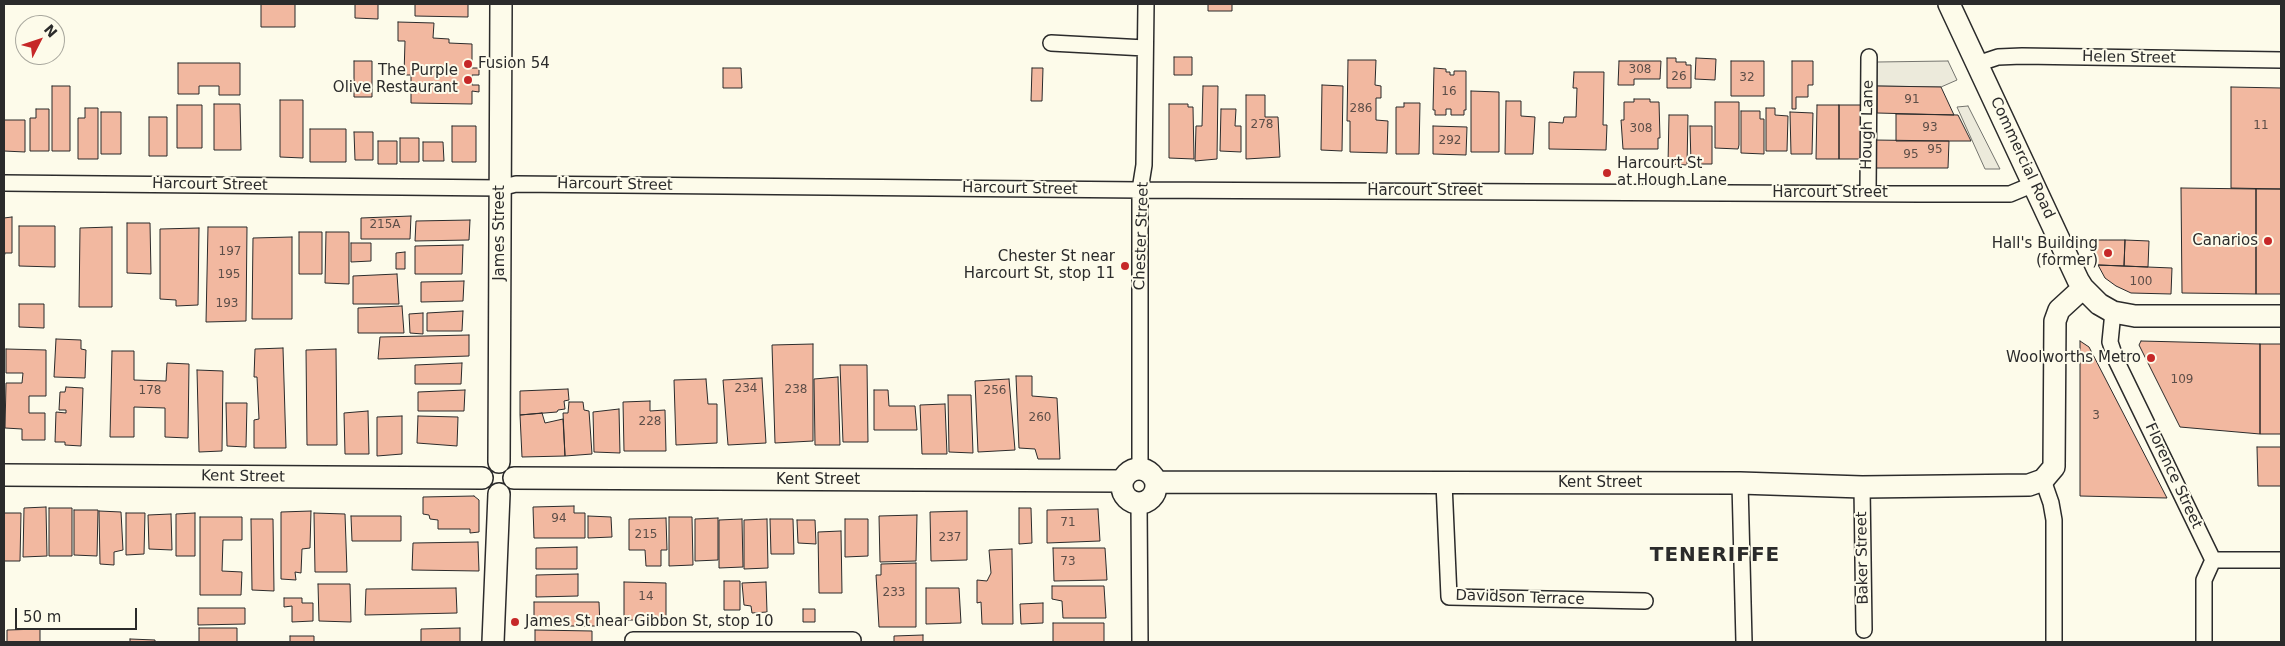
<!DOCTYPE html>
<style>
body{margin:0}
#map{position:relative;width:2285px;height:646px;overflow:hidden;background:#fdfbea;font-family:"DejaVu Sans",sans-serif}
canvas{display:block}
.frame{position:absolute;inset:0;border:5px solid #2b2b2b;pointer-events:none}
.north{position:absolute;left:15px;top:15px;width:50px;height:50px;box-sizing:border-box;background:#fdfbea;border:1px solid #a9a89e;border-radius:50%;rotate:49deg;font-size:14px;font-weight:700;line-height:20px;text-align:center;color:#2b2b2b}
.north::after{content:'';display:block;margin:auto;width:18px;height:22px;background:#c62828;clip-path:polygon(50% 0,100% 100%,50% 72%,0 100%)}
.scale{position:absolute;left:15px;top:608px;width:122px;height:22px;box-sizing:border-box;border:2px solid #2b2b2b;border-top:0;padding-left:6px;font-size:15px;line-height:18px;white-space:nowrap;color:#2b2b2b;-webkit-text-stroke:4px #fdfbea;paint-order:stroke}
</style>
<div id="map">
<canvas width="2285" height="646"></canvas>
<div class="frame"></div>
<div class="north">N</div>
<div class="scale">50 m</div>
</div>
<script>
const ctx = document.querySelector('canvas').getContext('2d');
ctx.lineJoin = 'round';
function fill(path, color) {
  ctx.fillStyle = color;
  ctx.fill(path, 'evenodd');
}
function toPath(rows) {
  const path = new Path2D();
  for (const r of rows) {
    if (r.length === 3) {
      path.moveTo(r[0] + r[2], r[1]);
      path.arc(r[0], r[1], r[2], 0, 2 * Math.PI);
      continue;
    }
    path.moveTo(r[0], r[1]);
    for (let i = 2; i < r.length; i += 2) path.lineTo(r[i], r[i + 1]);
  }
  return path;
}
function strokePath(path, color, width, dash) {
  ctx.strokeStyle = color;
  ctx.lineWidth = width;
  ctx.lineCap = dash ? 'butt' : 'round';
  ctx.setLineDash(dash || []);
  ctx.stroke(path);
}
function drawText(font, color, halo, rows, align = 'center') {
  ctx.font = font + ' "DejaVu Sans",sans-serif';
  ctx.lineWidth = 4;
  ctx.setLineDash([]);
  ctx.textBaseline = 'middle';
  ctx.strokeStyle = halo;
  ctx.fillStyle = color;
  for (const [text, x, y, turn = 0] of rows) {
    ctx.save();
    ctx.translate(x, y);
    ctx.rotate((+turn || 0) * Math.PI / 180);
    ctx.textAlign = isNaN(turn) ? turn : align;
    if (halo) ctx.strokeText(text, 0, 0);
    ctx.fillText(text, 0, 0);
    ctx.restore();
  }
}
const parking = toPath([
 [1948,61,1957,80,1941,87,1877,86,1877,62,1948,61],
 [1968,106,2000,169,1985,169,1957,107,1968,106]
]);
fill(parking, '#eceadb');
strokePath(parking, '#74746e', 1);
const building = toPath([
 [261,4,295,4,295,27,261,27,261,4],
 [355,4,378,4,378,19,355,18,355,4],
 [415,4,468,4,468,17,415,16,415,4],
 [1208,4,1232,4,1232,11,1208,11,1208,4],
 [398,22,434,23,433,38,449,39,449,43,472,44,472,68,479,68,479,75,472,75,472,85,479,85,479,92,472,91,472,104,411,103,411,75,404,75,405,41,398,41,398,22],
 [1174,57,1192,57,1192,75,1174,75,1174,57],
 [1667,58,1676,58,1676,62,1686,62,1686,65,1691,65,1691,88,1667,88,1667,58],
 [1696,58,1716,59,1715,80,1695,79,1696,58],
 [1348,60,1376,60,1375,85,1381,86,1381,98,1376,98,1376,120,1388,121,1387,153,1350,152,1350,121,1347,121,1348,60],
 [354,61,372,61,372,97,354,97,354,61],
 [1619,61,1661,61,1660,79,1634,79,1634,85,1618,85,1619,61],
 [1731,61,1764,61,1764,96,1731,96,1731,61],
 [1792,61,1813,61,1813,85,1808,85,1808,97,1796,97,1796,109,1792,109,1792,61],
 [178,63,240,63,240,95,219,95,219,86,199,86,199,94,178,94,178,63],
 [723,68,741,68,742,88,723,88,723,68],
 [1032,68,1043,68,1042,101,1031,101,1032,68],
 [1434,68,1446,69,1446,72,1450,72,1450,75,1454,75,1454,71,1466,71,1466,110,1464,110,1464,115,1451,115,1451,109,1446,109,1446,115,1435,115,1435,110,1433,110,1434,68],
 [1574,72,1604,72,1603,125,1607,125,1606,150,1549,149,1549,122,1563,123,1564,117,1576,117,1577,88,1573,88,1574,72],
 [1322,85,1343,86,1342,151,1321,150,1322,85],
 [52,86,70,86,70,151,52,151,52,86],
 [1203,86,1218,86,1217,159,1195,161,1196,126,1202,126,1203,86],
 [1877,86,1941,87,1954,115,1877,113,1877,86],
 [2231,87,2281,88,2281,189,2231,188,2231,87],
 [1471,91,1499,92,1499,152,1471,152,1471,91],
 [1246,95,1265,95,1265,117,1278,117,1280,157,1246,159,1246,95],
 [1634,99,1650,99,1650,102,1659,102,1660,138,1658,138,1658,149,1623,149,1621,120,1624,120,1624,102,1634,102,1634,99],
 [280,100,303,100,303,158,280,157,280,100],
 [1506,101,1521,101,1521,116,1535,117,1533,154,1505,154,1506,101],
 [1715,102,1739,102,1739,145,1738,149,1715,148,1715,102],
 [1404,103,1420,103,1419,154,1396,154,1396,107,1404,107,1404,103],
 [214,104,240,104,241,150,214,150,214,104],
 [1169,104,1188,104,1188,107,1193,107,1194,159,1169,158,1169,104],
 [177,105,202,105,202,148,177,148,177,105],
 [1817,105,1839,105,1839,159,1816,159,1817,105],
 [1839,105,1861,105,1861,159,1839,159,1839,105],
 [85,108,98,108,98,159,78,159,78,118,85,118,85,108],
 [1766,108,1775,108,1775,115,1788,116,1787,151,1766,151,1766,108],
 [36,109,49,109,49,151,30,151,30,118,36,118,36,109],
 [1221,109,1236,109,1235,126,1241,126,1241,152,1220,151,1221,109],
 [1741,111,1760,111,1760,119,1764,119,1764,154,1741,153,1741,111],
 [101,112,121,112,121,154,101,154,101,112],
 [1790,112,1813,113,1812,154,1791,154,1790,112],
 [1896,114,1958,115,1971,141,1896,141,1896,114],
 [1669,115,1688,115,1687,165,1668,164,1669,115],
 [149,117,167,117,167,156,149,156,149,117],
 [4,120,25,120,25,152,4,151,4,120],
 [452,126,476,126,476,162,452,162,452,126],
 [1433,126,1467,127,1466,155,1433,154,1433,126],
 [1690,126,1712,126,1712,164,1691,164,1690,126],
 [310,129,346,129,346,162,310,162,310,129],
 [354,132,373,132,373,160,355,160,354,132],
 [400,138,419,138,419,162,400,162,400,138],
 [1873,140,1949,141,1948,168,1873,168,1873,140],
 [378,141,397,141,397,164,378,164,378,141],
 [423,142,443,142,444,161,423,161,423,142],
 [2181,188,2256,189,2256,294,2182,293,2181,188],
 [2256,189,2281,189,2281,294,2256,294,2256,189],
 [411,216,410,239,361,239,361,218,411,216],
 [12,217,12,253,5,253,4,258,4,218,12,217],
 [470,220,469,240,415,241,416,221,470,220],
 [127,223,150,223,151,274,127,273,127,223],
 [19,226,55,226,55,267,19,266,19,226],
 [112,227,112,307,79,307,80,228,112,227],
 [208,227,247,227,246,321,206,322,208,227],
 [199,228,198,305,176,306,176,300,160,299,160,229,199,228],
 [299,232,322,232,322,274,299,274,299,232],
 [326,232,349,232,349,284,325,283,326,232],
 [292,237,292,319,252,319,253,238,292,237],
 [2086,240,2125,240,2124,266,2098,265,2086,240],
 [2125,240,2149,241,2148,267,2124,266,2125,240],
 [351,243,371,243,371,261,351,262,351,243],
 [463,245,462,274,415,274,415,246,463,245],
 [405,252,405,269,396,269,396,253,405,252],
 [2098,265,2172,268,2171,294,2131,293,2116,286,2105,278,2098,265],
 [397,274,399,304,353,304,353,276,397,274],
 [464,281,463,301,421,302,421,282,464,281],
 [19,304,44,304,44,328,19,327,19,304],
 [402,306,404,333,358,333,358,308,402,306],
 [463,311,462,331,427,331,427,313,463,311],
 [423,313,423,334,410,333,409,314,423,313],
 [469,335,469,356,378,359,380,337,469,335],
 [56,339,81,340,81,349,86,350,85,378,54,377,56,339],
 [2080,341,2089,347,2167,498,2080,496,2080,341],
 [2141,341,2260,344,2260,434,2180,427,2139,345,2141,341],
 [813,344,813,441,775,443,772,345,813,344],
 [2260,344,2281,344,2281,434,2260,434,2260,344],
 [283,348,286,448,254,448,254,420,259,419,257,377,254,377,255,349,283,348],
 [6,349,46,350,46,396,29,396,29,413,45,413,45,440,22,440,22,429,5,428,6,383,22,383,23,373,6,373,6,349],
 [336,349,337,445,307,445,306,350,336,349],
 [112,351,134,351,134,380,166,381,167,363,189,364,188,438,165,437,165,408,134,407,134,437,110,437,112,351],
 [462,363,461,384,415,384,415,365,462,363],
 [840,365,867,365,868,442,843,442,840,365],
 [197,370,223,371,222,451,199,452,197,370],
 [1016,376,1032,376,1032,396,1057,398,1060,459,1038,459,1035,449,1019,448,1016,376],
 [838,377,840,445,815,445,814,379,838,377],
 [762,378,766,443,728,445,723,380,762,378],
 [706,379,708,404,717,404,717,443,676,445,674,380,706,379],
 [1009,379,1015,450,978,452,975,381,1009,379],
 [66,387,83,388,81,446,65,445,65,442,55,442,56,412,66,413,66,410,59,410,60,392,65,392,66,387],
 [568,389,569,400,564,401,565,409,558,410,557,412,520,415,520,391,568,389],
 [465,390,464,411,418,411,418,392,465,390],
 [874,390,888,390,889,406,915,406,917,430,874,430,874,390],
 [948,395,971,395,973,453,949,452,948,395],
 [650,401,650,411,665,410,666,451,624,451,623,402,650,401],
 [569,402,583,402,584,410,589,411,592,454,565,456,563,413,568,413,569,402],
 [226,403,247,403,246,447,227,446,226,403],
 [945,404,947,454,922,454,920,405,945,404],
 [619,409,620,453,594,452,593,412,619,409],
 [368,411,369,454,345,454,344,413,368,411],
 [542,413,545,423,563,419,565,456,522,457,520,415,542,413],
 [402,416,402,454,377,456,377,417,402,416],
 [418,416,458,417,457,446,417,443,418,416],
 [2257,447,2281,447,2281,486,2258,486,2257,447],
 [474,496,479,500,479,532,470,533,470,529,438,529,438,520,430,519,429,515,423,514,423,497,474,496],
 [574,506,574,513,585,513,585,538,534,538,533,507,574,506],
 [46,507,47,556,23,557,24,508,46,507],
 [49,508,72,508,72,556,49,556,49,508],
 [1019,508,1031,508,1032,543,1019,544,1019,508],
 [1098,509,1100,541,1047,543,1047,510,1098,509],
 [74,510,98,510,97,556,74,555,74,510],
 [99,511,121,512,123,550,114,552,114,565,100,564,99,511],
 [311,511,310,548,302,549,301,573,295,572,296,580,281,579,281,512,311,511],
 [967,511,967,560,931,561,930,512,967,511],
 [4,513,21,513,20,561,4,561,4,513],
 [126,513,145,513,144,554,126,555,126,513],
 [195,513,195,556,176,556,176,514,195,513],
 [314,513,345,514,347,572,315,572,314,513],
 [171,514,172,550,149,549,148,515,171,514],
 [917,515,916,561,880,562,879,516,917,515],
 [351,516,401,516,401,541,352,541,351,516],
 [588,516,611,517,612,537,588,538,588,516],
 [200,517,242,517,242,540,223,540,222,571,242,572,241,595,200,595,200,517],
 [669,517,692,517,693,565,669,566,669,517],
 [666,518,667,550,661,550,661,566,646,566,645,550,629,550,629,519,666,518],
 [718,518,718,560,695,561,695,519,718,518],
 [251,519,273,519,274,591,252,590,251,519],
 [742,519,743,567,719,568,719,520,742,519],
 [767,519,768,568,744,569,744,520,767,519],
 [770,519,793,519,794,554,771,554,770,519],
 [845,519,868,519,868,556,845,557,845,519],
 [797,520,815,520,816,544,798,543,797,520],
 [841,531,842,593,819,593,818,532,841,531],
 [478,542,479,571,412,570,413,543,478,542],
 [577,547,577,569,536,569,536,548,577,547],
 [1053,548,1105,548,1107,580,1054,581,1053,548],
 [1012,549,1013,624,982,624,981,602,977,603,977,580,987,581,991,573,989,550,1012,549],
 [916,563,916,627,879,627,876,575,881,575,881,564,916,563],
 [578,574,578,596,536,597,536,575,578,574],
 [724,581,740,581,740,610,724,610,724,581],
 [624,582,666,583,666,620,624,620,624,582],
 [766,582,767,612,752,613,751,606,744,605,742,583,766,582],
 [318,584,350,584,351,622,319,621,318,584],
 [1052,586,1104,586,1106,618,1063,618,1062,601,1052,599,1052,586],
 [456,588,457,613,365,615,366,589,456,588],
 [926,588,959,588,961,623,926,624,926,588],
 [284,598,302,598,302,603,313,603,313,621,292,622,292,606,284,607,284,598],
 [534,602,599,602,600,626,534,626,534,602],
 [1043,603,1043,623,1021,624,1020,604,1043,603],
 [198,608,245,608,245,624,198,625,198,608],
 [803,609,815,609,815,622,803,622,803,609],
 [1053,623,1104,623,1104,642,1053,642,1053,623],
 [199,628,237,628,237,642,199,642,199,628],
 [460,628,460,642,421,642,421,629,460,628],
 [40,629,40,642,7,642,7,630,40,629],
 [535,630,592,631,592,642,535,642,535,630],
 [923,635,923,642,894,642,894,636,923,635],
 [290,636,314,636,314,642,290,642,290,636],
 [130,639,155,640,155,642,130,642,130,639]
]);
fill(building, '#f2b8a0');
strokePath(building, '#2b2b2b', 1);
const street = toPath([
 [1051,43,1145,48],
 [1977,64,1998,57,2022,56,2281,60],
 [4,183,500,188,516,184,1140,190,1921,194,2010,194,2034,184],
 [1868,193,1869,57],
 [2113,312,2110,342,2116,360,2213,560,2204,580,2204,642],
 [1140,468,1140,190,1144,165,1146,4],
 [2043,480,2051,503,2054,520,2054,642],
 [1444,483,1449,597,1645,601],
 [1740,483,1744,642],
 [1862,487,1864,630],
 [1139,503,1140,642],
 [2213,560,2281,560],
 [633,642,633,640,853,640]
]);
const secondary = toPath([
 [1949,4,2078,280,2083,288,2099,304,2113,312,2135,316,2281,316],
 [499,462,501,4],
 [1139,486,17],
 [4,475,482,478],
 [514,478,1122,481],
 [1156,482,1740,483,1862,487,2029,485,2043,480,2054,467,2055,321,2059,310,2083,288],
 [493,642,499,494]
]);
strokePath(street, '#2b2b2b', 18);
strokePath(secondary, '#2b2b2b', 24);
strokePath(street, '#fdfbea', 15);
strokePath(secondary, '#fdfbea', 21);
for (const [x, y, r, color] of [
 [468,64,5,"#c62828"],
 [468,80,5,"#c62828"],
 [1607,173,5,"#c62828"],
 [2268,241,5,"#c62828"],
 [2108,253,5,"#c62828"],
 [1125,266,5,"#c62828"],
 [2151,358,5,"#c62828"],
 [515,622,5,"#c62828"]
]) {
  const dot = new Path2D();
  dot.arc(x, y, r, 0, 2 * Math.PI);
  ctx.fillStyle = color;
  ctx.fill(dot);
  strokePath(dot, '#fdfbea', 2);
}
drawText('12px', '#5d4e48', null, [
 ["308",1640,70],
 ["26",1679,77],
 ["32",1747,78],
 ["16",1449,92],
 ["91",1912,100],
 ["286",1361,109],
 ["278",1262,125],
 ["11",2261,126],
 ["93",1930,128],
 ["308",1641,129],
 ["292",1450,141],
 ["95",1935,150],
 ["95",1911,155],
 ["215A",385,225],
 ["197",230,252],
 ["195",229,275],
 ["100",2141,282],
 ["193",227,304],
 ["109",2182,380],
 ["234",746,389],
 ["238",796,390],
 ["178",150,391],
 ["256",995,391],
 ["3",2096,416],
 ["260",1040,418],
 ["228",650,422],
 ["94",559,519],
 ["71",1068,523],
 ["215",646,535],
 ["237",950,538],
 ["73",1068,562],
 ["233",894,593],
 ["14",646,597]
]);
drawText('15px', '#2b2b2b', '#fdfbea', [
 ["Helen Street",2129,58,1],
 ["Hough Lane",1868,125,-89],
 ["Commercial Road",2022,158,65],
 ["Harcourt Street",210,185,1],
 ["Harcourt Street",615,185,1],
 ["Harcourt Street",1020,189,1],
 ["Harcourt Street",1425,191],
 ["Harcourt Street",1830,193],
 ["James Street",500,233,-90],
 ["Chester Street",1142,236,-88],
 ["Florence Street",2173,476,65],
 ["Kent Street",243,477,1],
 ["Kent Street",818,480],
 ["Kent Street",1600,483],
 ["Baker Street",1863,558,-91],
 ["Davidson Terrace",1520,598,2]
]);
drawText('15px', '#2b2b2b', '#fdfbea', [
 ["Fusion 54",478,64,"left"],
 ["The Purple",458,71],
 ["Olive Restaurant",458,88],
 ["Harcourt St",1617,164,"left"],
 ["at Hough Lane",1617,181,"left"],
 ["Canarios",2258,241],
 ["Hall's Building",2098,244],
 ["(former)",2098,261],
 ["Chester St near",1115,257],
 ["Harcourt St, stop 11",1115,274],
 ["Woolworths Metro",2141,358],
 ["James St near Gibbon St, stop 10",525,622,"left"]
], 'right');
ctx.letterSpacing = '1px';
drawText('bold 20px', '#2b2b2b', '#fdfbea', [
 ["TENERIFFE",1715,556]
]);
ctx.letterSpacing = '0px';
</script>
